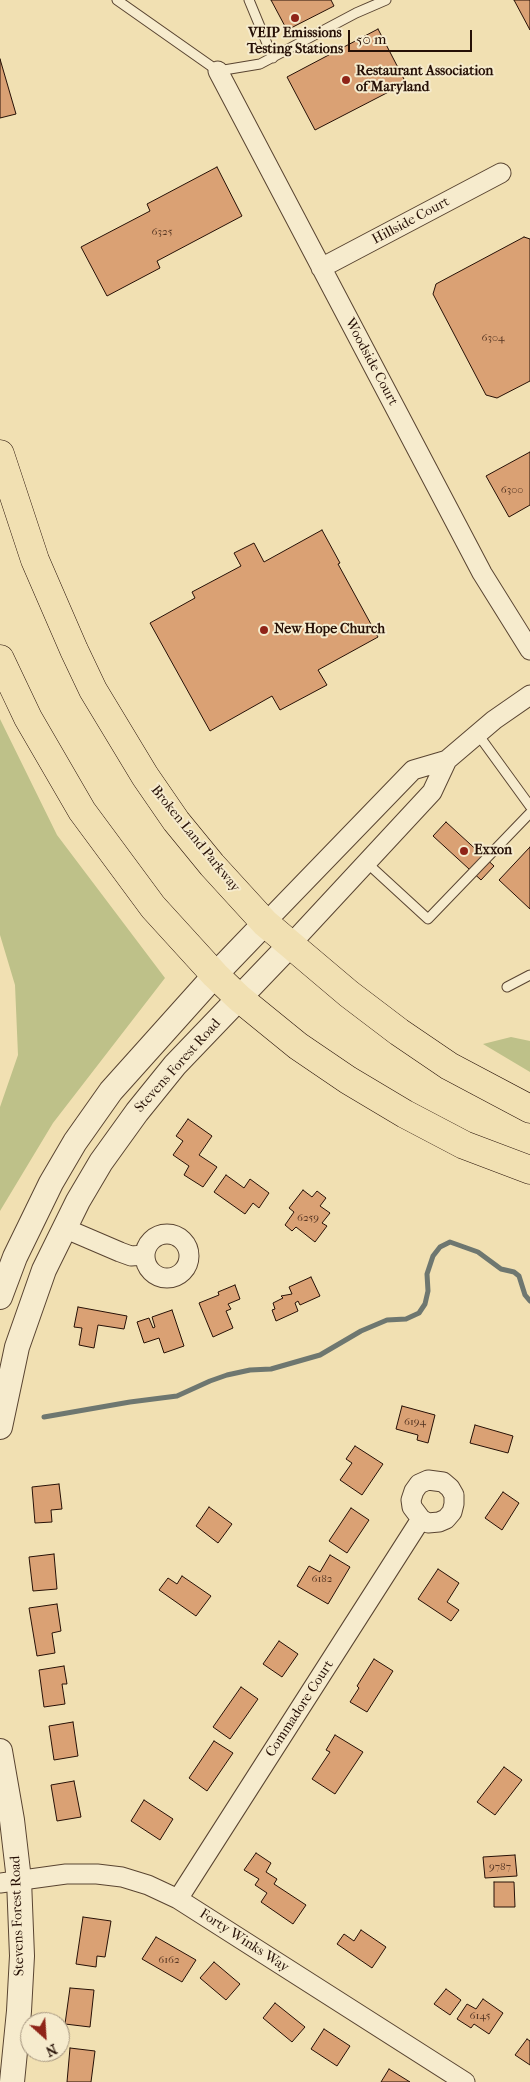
<!DOCTYPE html>
<style>
body{margin:0}
#map{position:relative;width:530px;height:2082px;overflow:hidden;background:#f1e0b2;font-family:"IM FELL French Canon",serif}
canvas{display:block}
.north{position:absolute;left:20px;top:2012px;width:50px;height:50px;box-sizing:border-box;background:#f6ebcd;border:1px solid #a3937d;border-radius:50%;rotate:154deg;font-size:14px;font-weight:700;line-height:20px;text-align:center;color:#261006}
.north::after{content:'';display:block;margin:auto;width:18px;height:22px;background:#8f2418;clip-path:polygon(50% 0,100% 100%,50% 72%,0 100%)}
.scale{position:absolute;left:348px;top:30px;width:124px;height:22px;box-sizing:border-box;border:2px solid #261006;border-top:0;padding-left:6px;font-size:15px;line-height:18px;white-space:nowrap;color:#261006;-webkit-text-stroke:4px #f6ebcd;paint-order:stroke}
</style>
<div id="map">
<canvas width="530" height="2082"></canvas>
<div class="north">N</div>
<div class="scale">50 m</div>
</div>
<script>
const ctx = document.querySelector('canvas').getContext('2d');
ctx.lineJoin = 'round';
function fill(path, color) {
  ctx.fillStyle = color;
  ctx.fill(path, 'evenodd');
}
function toPath(rows) {
  const path = new Path2D();
  for (const r of rows) {
    if (r.length === 3) {
      path.moveTo(r[0] + r[2], r[1]);
      path.arc(r[0], r[1], r[2], 0, 2 * Math.PI);
      continue;
    }
    path.moveTo(r[0], r[1]);
    for (let i = 2; i < r.length; i += 2) path.lineTo(r[i], r[i + 1]);
  }
  return path;
}
function strokePath(path, color, width, dash) {
  ctx.strokeStyle = color;
  ctx.lineWidth = width;
  ctx.lineCap = dash ? 'butt' : 'round';
  ctx.setLineDash(dash || []);
  ctx.stroke(path);
}
function drawText(font, color, halo, rows, align = 'center') {
  ctx.font = font + ' "IM FELL French Canon",serif';
  ctx.lineWidth = 4;
  ctx.setLineDash([]);
  ctx.textBaseline = 'middle';
  ctx.strokeStyle = halo;
  ctx.fillStyle = color;
  for (const [text, x, y, turn = 0] of rows) {
    ctx.save();
    ctx.translate(x, y);
    ctx.rotate((+turn || 0) * Math.PI / 180);
    ctx.textAlign = isNaN(turn) ? turn : align;
    if (halo) ctx.strokeText(text, 0, 0);
    ctx.fillText(text, 0, 0);
    ctx.restore();
  }
}
fill(toPath([
 [0,719,57,835,165,978,53,1123,0,1211,0,1107,18,1055,15,985,0,935],
 [511,1037,530,1041,530,1072,483,1044]
]), '#bec189');
strokePath(toPath([
 [44,1417,130,1402,177,1396,210,1381,227,1375,250,1370,271,1369,320,1355,361,1331,387,1320,406,1319,419,1313,425,1304,428,1291,427,1274,433,1256,440,1247,450,1242,478,1252,501,1269,514,1272,519,1276,525,1295,530,1301]
]), '#6e7770', 5);
const building = toPath([
 [271,0,331,0,334,6,287,30,271,0],
 [514,0,530,0,530,30,514,0],
 [378,29,406,83,315,130,287,77,378,29],
 [0,59,16,114,0,118,0,59],
 [217,167,242,216,157,261,160,268,107,296,81,247,150,211,147,204,217,167],
 [524,237,530,239,530,381,497,398,486,395,433,294,436,284,524,237],
 [530,452,530,505,509,517,486,476,530,452],
 [322,530,340,563,338,564,378,637,318,670,327,685,280,710,272,696,210,731,150,623,195,598,192,592,241,566,234,553,254,543,264,562,322,530],
 [446,822,494,866,481,880,433,836,446,822],
 [530,847,530,909,499,880,530,847],
 [188,1119,212,1136,199,1155,217,1167,203,1187,184,1175,189,1166,173,1155,183,1141,176,1136,188,1119],
 [226,1175,244,1188,250,1179,269,1193,259,1208,253,1203,245,1214,214,1192,226,1175],
 [303,1190,312,1197,317,1191,326,1198,320,1206,330,1213,322,1223,327,1226,315,1242,296,1227,292,1231,285,1225,294,1212,289,1208,303,1190],
 [311,1277,320,1296,300,1305,298,1301,295,1303,298,1311,276,1321,272,1310,275,1309,273,1303,283,1298,281,1296,292,1294,289,1287,311,1277],
 [235,1285,240,1299,228,1304,231,1309,226,1311,233,1328,213,1337,199,1303,219,1295,218,1292,235,1285],
 [78,1307,127,1316,124,1329,98,1325,94,1348,79,1345,82,1328,74,1327,78,1307],
 [172,1310,184,1346,164,1353,159,1338,144,1343,137,1322,149,1318,153,1328,155,1327,152,1317,172,1310],
 [402,1406,435,1415,428,1443,417,1440,418,1435,396,1429,402,1406],
 [475,1425,513,1436,508,1453,470,1443,475,1425],
 [355,1446,383,1464,362,1495,340,1480,352,1463,346,1459,355,1446],
 [59,1484,62,1509,51,1510,52,1522,35,1523,32,1487,59,1484],
 [503,1492,519,1503,502,1530,485,1518,503,1492],
 [209,1507,232,1524,218,1543,196,1526,209,1507],
 [351,1508,369,1520,347,1553,329,1541,351,1508],
 [54,1554,57,1589,33,1591,29,1557,54,1554],
 [330,1555,350,1567,328,1604,297,1586,309,1566,320,1572,330,1555],
 [438,1569,459,1583,447,1602,459,1610,451,1621,418,1599,438,1569],
 [182,1576,211,1596,196,1616,159,1590,168,1578,177,1584,182,1576],
 [57,1604,61,1631,52,1633,55,1653,37,1656,29,1608,57,1604],
 [279,1641,298,1654,282,1677,263,1664,279,1641],
 [374,1659,393,1671,367,1712,350,1702,359,1688,357,1686,374,1659],
 [64,1666,67,1684,62,1684,65,1704,44,1707,39,1670,64,1666],
 [241,1687,258,1699,230,1739,213,1727,241,1687],
 [73,1722,78,1756,54,1760,49,1726,73,1722],
 [335,1735,363,1752,335,1794,312,1779,330,1752,326,1750,335,1735],
 [214,1741,233,1753,207,1791,189,1778,214,1741],
 [504,1767,522,1780,495,1815,477,1802,504,1767],
 [74,1781,81,1817,57,1821,51,1785,74,1781],
 [144,1800,173,1819,160,1840,131,1821,144,1800],
 [256,1853,271,1863,266,1872,277,1879,274,1884,306,1905,293,1924,261,1902,267,1893,255,1885,259,1879,244,1870,256,1853],
 [515,1855,517,1876,485,1878,483,1857,515,1855],
 [494,1882,514,1882,515,1907,494,1907,494,1882],
 [83,1917,111,1921,105,1957,97,1956,96,1967,76,1964,83,1917],
 [361,1930,386,1947,372,1968,337,1944,344,1934,354,1941,361,1930],
 [156,1937,196,1960,182,1982,142,1959,156,1937],
 [214,1962,240,1984,226,2000,200,1978,214,1962],
 [70,1988,94,1990,90,2027,65,2024,70,1988],
 [446,1989,461,2000,450,2015,434,2004,446,1989],
 [483,1999,503,2013,489,2034,474,2024,471,2028,457,2019,467,2004,476,2009,483,1999],
 [275,2003,305,2027,292,2042,263,2018,275,2003],
 [324,2029,350,2046,337,2066,311,2049,324,2029],
 [527,2039,530,2041,530,2065,515,2055,527,2039],
 [70,2048,95,2051,91,2082,67,2082,70,2048],
 [389,2069,410,2082,381,2082,389,2069]
]);
fill(building, '#daa174');
strokePath(building, '#261006', 1);
const service = toPath([
 [117,0,218,71,260,64,356,13,386,0],
 [249,0,273,58],
 [477,733,530,806],
 [367,863,428,919,530,813],
 [507,987,530,975]
]);
const minor = toPath([
 [218,71,482,573,530,650],
 [321,268,501,173],
 [265,923,413,770,447,760],
 [290,945,432,792,447,760,494,720,530,695],
 [64,1228,120,1252,131,1256,144,1255],
 [167,1256,22],
 [0,1883,66,1874,97,1874,122,1877,148,1885,178,1899,465,2082],
 [178,1899,421,1519,428,1523,439,1522,446,1519,452,1512,454,1504,454,1495,450,1488,443,1482,428,1480,419,1484,414,1491,411,1500,412,1507,421,1519]
]);
const tertiary = toPath([
 [0,1297,15,1257,51,1183,75,1142,111,1091,215,975,265,923],
 [0,1427,17,1347,44,1270,78,1201,101,1162,137,1112,175,1065,290,945],
 [0,1751,12,1820,19,1880,22,1956,19,2011,12,2082]
]);
const primary = toPath([
 [0,454,35,560,74,650,93,690,145,776,176,821,212,865,265,923,349,994,399,1032,449,1066,530,1109],
 [0,659,28,718,82,811,153,907,215,975,239,998,298,1046,348,1080,405,1114,464,1145,530,1170]
]);
strokePath(service, '#594431', 11);
strokePath(minor, '#594431', 21);
strokePath(tertiary, '#594431', 26);
strokePath(primary, '#261006', 29);
strokePath(service, '#f6ebcd', 9);
strokePath(minor, '#f6ebcd', 19);
strokePath(tertiary, '#f6ebcd', 24);
strokePath(primary, '#f1e0b2', 28);
for (const [x, y, r, color] of [
 [295,18,5,"#8f2418"],
 [346,80,5,"#8f2418"],
 [264,630,5,"#8f2418"],
 [464,851,5,"#8f2418"]
]) {
  const dot = new Path2D();
  dot.arc(x, y, r, 0, 2 * Math.PI);
  ctx.fillStyle = color;
  ctx.fill(dot);
  strokePath(dot, '#f6ebcd', 2);
}
drawText('11px', '#533422', null, [
 ["6325",162,232],
 ["6304",493,338],
 ["6300",512,490],
 ["6259",308,1218],
 ["6194",415,1422],
 ["6182",322,1579],
 ["9787",500,1867],
 ["6162",169,1960],
 ["6145",480,2016]
]);
drawText('bold 14px', '#261006', '#f6ebcd', [
 ["VEIP Emissions",295,34,"center"],
 ["Testing Stations",295,50,"center"],
 ["Restaurant Association",356,72],
 ["of Maryland",356,88],
 ["New Hope Church",274,630],
 ["Exxon",474,851]
], 'left');
drawText('14px', '#261006', '#f6ebcd', [
 ["Hillside Court",411,221,-28],
 ["Woodside Court",371,362,62],
 ["Broken Land Parkway",195,839,51],
 ["Stevens Forest Road",178,1066,-48],
 ["Commadore Court",300,1709,-57],
 ["Stevens Forest Road",18,1916,-92],
 ["Forty Winks Way",244,1941,33]
]);
</script>
